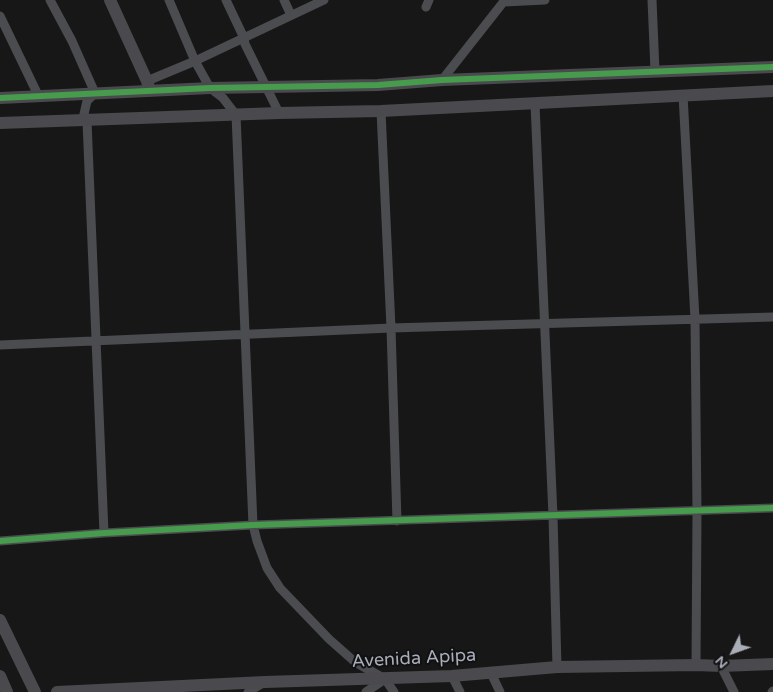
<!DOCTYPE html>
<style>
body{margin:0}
#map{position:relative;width:773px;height:692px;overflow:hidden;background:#171717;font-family:"Varela Round",sans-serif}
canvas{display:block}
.north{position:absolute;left:708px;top:627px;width:50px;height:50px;-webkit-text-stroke:4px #111113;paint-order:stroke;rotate:228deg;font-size:14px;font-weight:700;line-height:20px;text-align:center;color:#a8adb8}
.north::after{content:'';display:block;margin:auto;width:18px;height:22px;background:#a8adb8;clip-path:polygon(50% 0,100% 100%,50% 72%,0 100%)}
</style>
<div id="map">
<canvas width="773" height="692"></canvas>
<div class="north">N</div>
</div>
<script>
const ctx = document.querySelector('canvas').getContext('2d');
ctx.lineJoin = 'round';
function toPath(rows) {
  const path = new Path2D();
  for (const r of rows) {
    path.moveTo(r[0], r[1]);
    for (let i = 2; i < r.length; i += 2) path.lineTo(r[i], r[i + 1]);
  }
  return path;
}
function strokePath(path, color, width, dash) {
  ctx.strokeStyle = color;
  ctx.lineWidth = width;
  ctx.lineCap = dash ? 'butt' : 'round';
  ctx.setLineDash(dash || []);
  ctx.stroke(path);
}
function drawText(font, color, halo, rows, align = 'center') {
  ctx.font = font + ' "Varela Round",sans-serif';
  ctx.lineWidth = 4;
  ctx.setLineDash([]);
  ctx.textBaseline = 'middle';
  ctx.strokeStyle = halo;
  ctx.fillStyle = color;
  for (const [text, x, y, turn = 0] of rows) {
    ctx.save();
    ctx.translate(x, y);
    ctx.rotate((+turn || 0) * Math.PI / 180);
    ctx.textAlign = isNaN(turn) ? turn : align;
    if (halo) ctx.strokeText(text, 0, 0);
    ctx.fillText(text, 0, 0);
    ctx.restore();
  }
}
strokePath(toPath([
 [50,0,72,41,95,93,87,101,84,114,87,121,104,533],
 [169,0,195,61,210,88,223,98,236,115,253,525,257,541,267,568,280,588,329,639,355,662,385,679,394,692],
 [226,0,244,38,245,44,279,113],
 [284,0,291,15],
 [652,0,655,71],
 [504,2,545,0],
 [426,7,429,0],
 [0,16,38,95],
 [442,80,505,0],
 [147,81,195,61,324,0],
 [683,95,695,319,697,511,696,665],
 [535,104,553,516,557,667],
 [381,111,391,328,397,521],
 [0,345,391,328,773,317],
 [0,541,104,533,253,525,773,508],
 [721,666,734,692],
 [491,673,500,692],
 [452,676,460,692],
 [248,692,263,683],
 [366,692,385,679],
 [772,692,773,691]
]), '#4b4c50', 9);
strokePath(toPath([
 [110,0,147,81,150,91],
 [0,98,210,88,378,85,442,80,773,67],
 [0,123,279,113,381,111,773,91],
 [0,620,35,692],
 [0,676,7,692],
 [57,692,265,682,452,676,557,667,696,665,721,666,773,664]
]), '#4a4a4e', 12);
strokePath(toPath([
 [0,98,210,88,378,85,442,80,773,67],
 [0,541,104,533,253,525,773,508]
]), '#469c4c', 6);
drawText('18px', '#a8adb8', '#111113', [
 ["Avenida Apipa",414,659,-3]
]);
</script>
